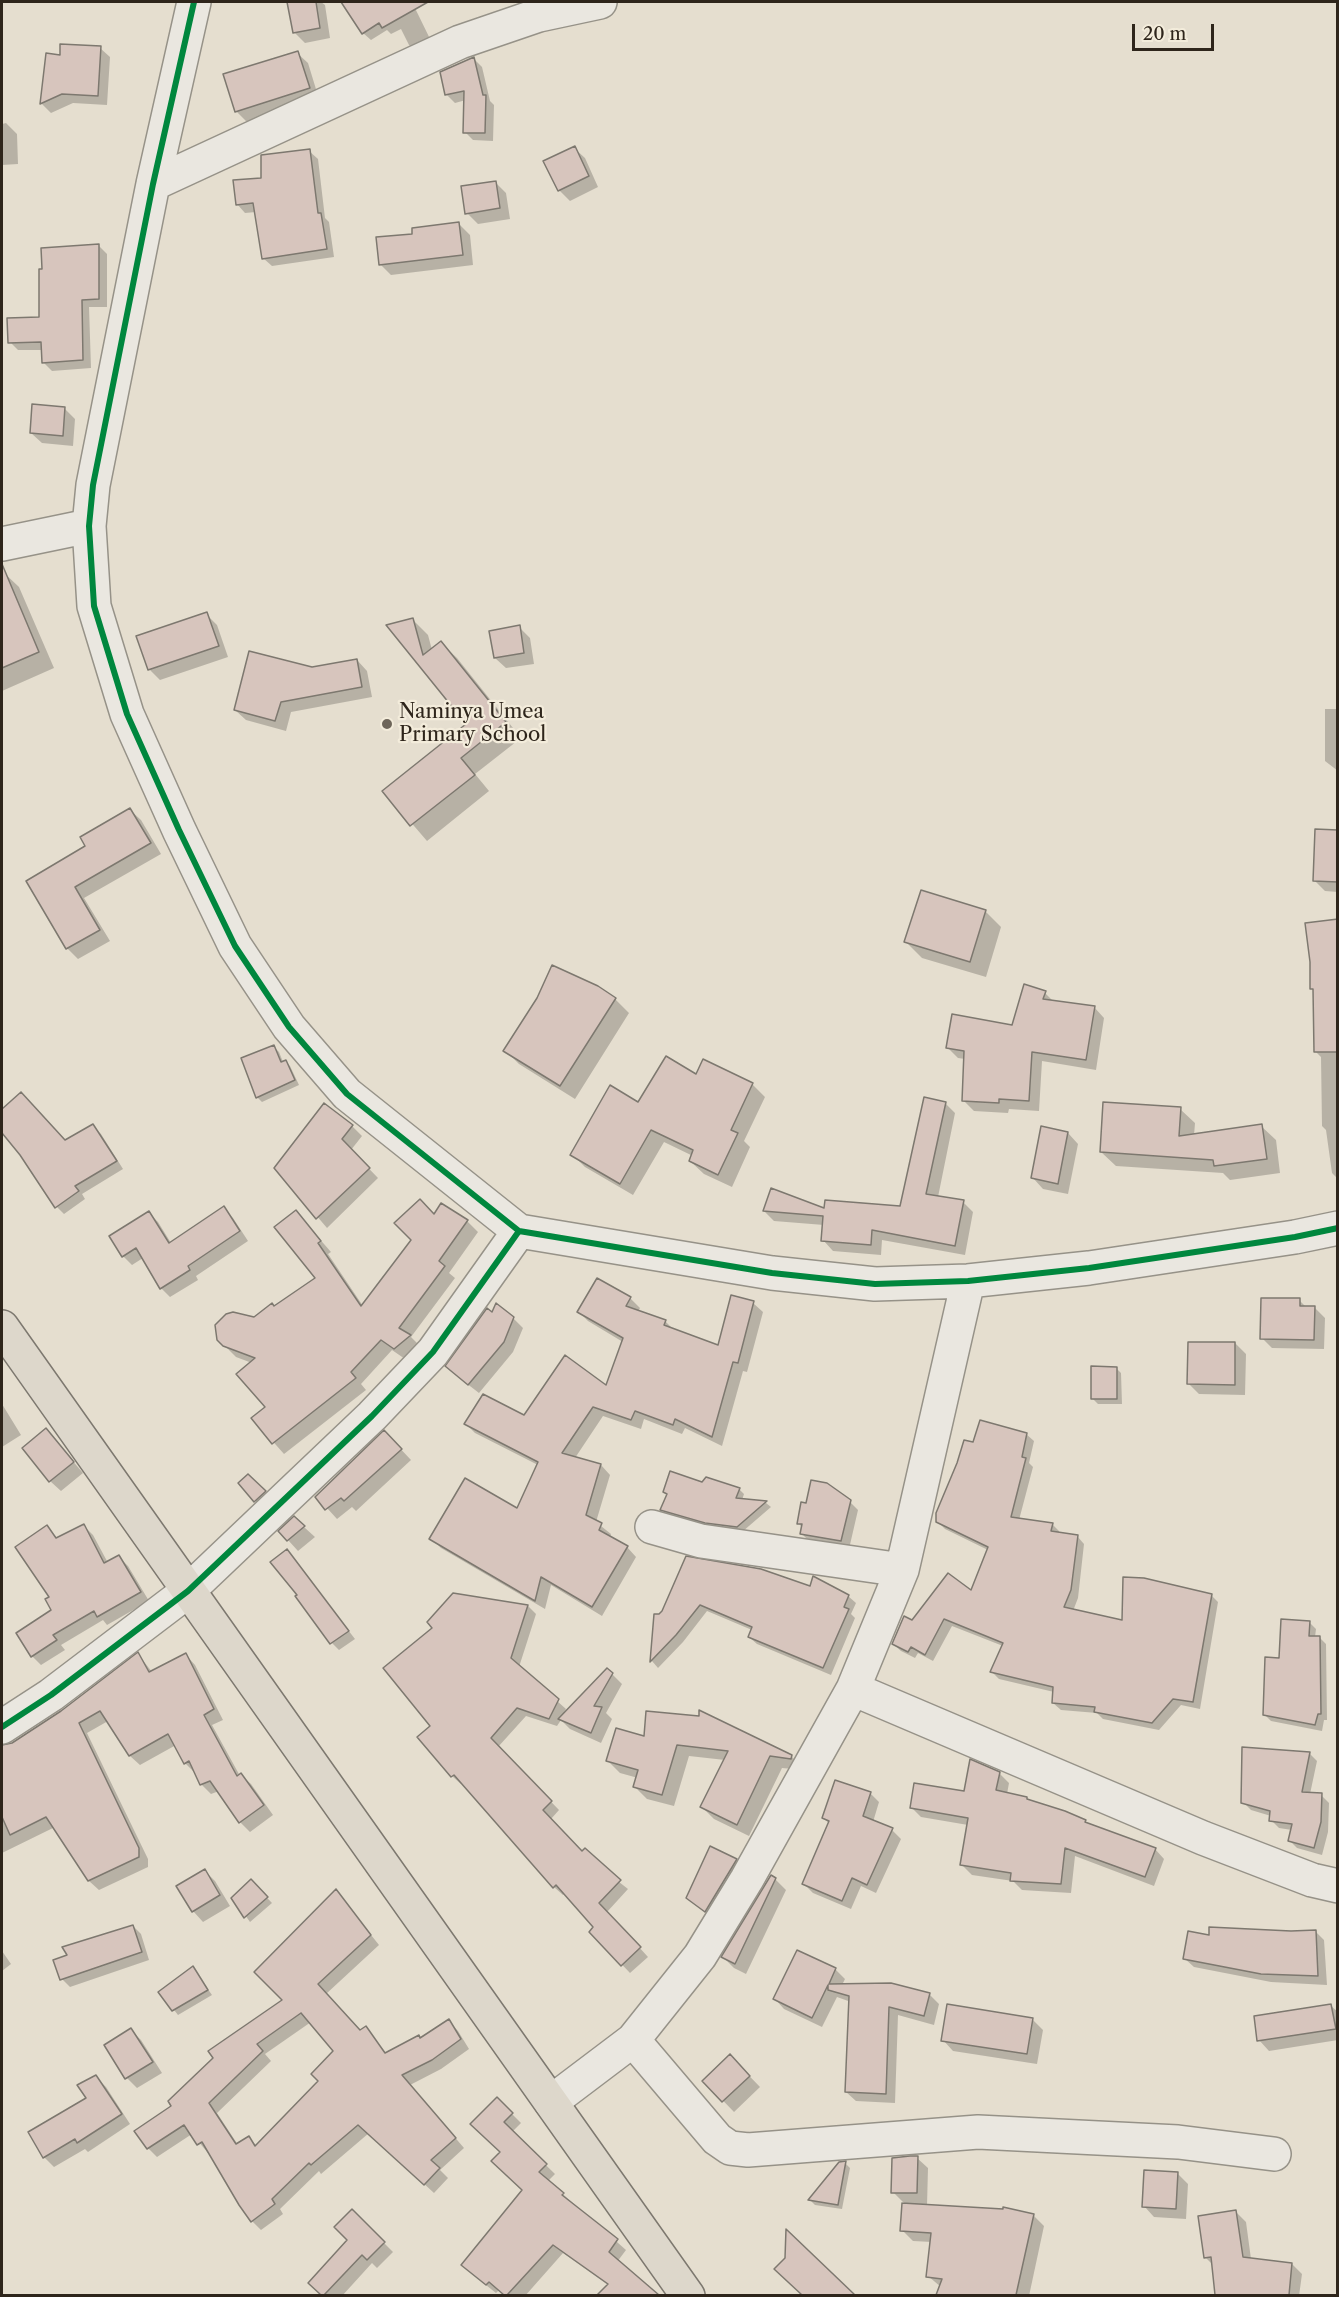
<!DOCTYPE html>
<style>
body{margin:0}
#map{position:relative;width:1339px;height:2297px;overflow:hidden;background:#e5decf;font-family:"Libre Caslon Text",serif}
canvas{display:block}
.frame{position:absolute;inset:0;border:3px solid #2e251b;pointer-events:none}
.scale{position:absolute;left:1132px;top:24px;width:82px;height:27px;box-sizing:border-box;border:3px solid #2e251b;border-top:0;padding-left:8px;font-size:18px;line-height:21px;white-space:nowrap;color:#2e251b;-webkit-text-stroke:4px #f3ecdb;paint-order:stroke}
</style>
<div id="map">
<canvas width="1339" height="2297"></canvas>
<div class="frame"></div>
<div class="scale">20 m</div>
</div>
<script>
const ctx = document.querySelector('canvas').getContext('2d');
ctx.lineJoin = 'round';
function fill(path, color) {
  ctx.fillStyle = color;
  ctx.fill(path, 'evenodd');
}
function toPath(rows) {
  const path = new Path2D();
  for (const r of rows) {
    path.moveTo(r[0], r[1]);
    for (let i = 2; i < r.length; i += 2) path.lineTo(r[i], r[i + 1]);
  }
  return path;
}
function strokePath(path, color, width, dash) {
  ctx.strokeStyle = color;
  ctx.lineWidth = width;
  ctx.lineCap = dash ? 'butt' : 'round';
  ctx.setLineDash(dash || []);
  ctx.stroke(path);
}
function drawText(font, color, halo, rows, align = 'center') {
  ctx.font = font + ' "Libre Caslon Text",serif';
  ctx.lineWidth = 4.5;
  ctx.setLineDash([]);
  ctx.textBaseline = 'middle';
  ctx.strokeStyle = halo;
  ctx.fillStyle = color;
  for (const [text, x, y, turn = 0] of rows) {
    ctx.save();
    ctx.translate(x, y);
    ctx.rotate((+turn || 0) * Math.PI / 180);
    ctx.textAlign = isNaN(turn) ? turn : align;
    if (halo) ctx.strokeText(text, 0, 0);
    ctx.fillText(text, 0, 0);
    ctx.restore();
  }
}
fill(toPath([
 [288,2,321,2,325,5,330,38,305,43,294,32],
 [350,2,412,2,433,45,417,52,409,45,401,29,391,34,387,30,371,40,363,33,344,4],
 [100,48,110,57,107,105,73,103,51,113,42,104,48,55,61,57],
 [297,53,308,63,319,99,247,122,236,111],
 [474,59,482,67,490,101,494,105,493,141,473,140,465,132,466,100,455,103,446,94],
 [6,123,17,134,18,164,2,165,2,124],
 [574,148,585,158,598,187,570,201,559,190],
 [309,151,318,159,325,218,329,222,334,257,272,266,263,258,256,212,245,213,237,204,263,179],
 [495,182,506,193,510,219,478,224,467,213],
 [459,224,470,235,473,265,391,275,380,264,414,235],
 [99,246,107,254,107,307,89,307,91,368,52,371,44,363,43,350,18,350,10,342,41,319],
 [64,408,75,419,73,446,42,443,31,433],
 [2,571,19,587,54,668,2,691],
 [206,614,217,625,228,657,160,680,149,669],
 [412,619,428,635,432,650,441,643,457,658,521,738,475,774,489,791,427,841,384,791,468,725,389,626],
 [519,627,530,638,534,664,506,668,495,658],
 [357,660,367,671,372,697,291,712,286,731,246,720,235,710,312,669],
 [1325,709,1338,709,1338,771,1325,761],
 [130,810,141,820,161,854,84,898,110,941,78,959,67,948,28,881,87,846],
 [1338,832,1338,892,1325,891,1314,880],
 [985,911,1001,927,986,977,922,958,906,942],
 [1338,921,1338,1179,1332,1173,1326,1130,1322,1126,1321,1057,1316,1052,1315,992,1312,989],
 [1045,993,1054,1002,1094,1007,1104,1018,1096,1070,1042,1061,1039,1111,1009,1109,1008,1113,974,1111,963,1100,965,1059,958,1058,947,1047,1013,1026],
 [615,999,629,1013,575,1099,519,1064,505,1050],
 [274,1047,279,1052,283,1062,285,1061,290,1066,299,1085,262,1102,257,1097,242,1059],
 [697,1076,752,1084,765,1097,744,1141,750,1147,732,1187,704,1174,690,1161,693,1156,664,1142,633,1195,585,1167,572,1154,639,1104],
 [21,1094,65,1141,93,1126,101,1134,123,1169,82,1194,85,1199,64,1214,57,1207,21,1154,2,1131,2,1111],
 [945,1103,955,1113,938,1197,963,1202,973,1212,965,1255,882,1240,881,1255,833,1251,823,1240,824,1225,774,1221,764,1211,901,1208],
 [1180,1109,1195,1123,1194,1136,1261,1126,1276,1140,1280,1173,1230,1180,1223,1173,1116,1166,1101,1152],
 [352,1126,362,1136,351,1150,378,1178,327,1228,276,1168],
 [1068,1133,1078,1144,1068,1194,1043,1189,1033,1178],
 [223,1208,233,1218,248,1241,196,1276,198,1280,170,1297,161,1288,143,1258,132,1265,123,1256,149,1213,158,1222,171,1243],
 [296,1212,331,1252,328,1254,363,1306,435,1216,467,1221,478,1232,449,1273,455,1278,411,1337,421,1347,405,1359,392,1350,361,1384,366,1390,284,1454,253,1419,267,1408,252,1363,236,1357,219,1340,274,1308,318,1279],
 [630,1298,640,1308,638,1312,665,1321,674,1330,719,1347,753,1303,763,1312,747,1372,743,1371,722,1446,685,1428,682,1434,644,1419,641,1429,603,1416,575,1458,601,1465,610,1475,596,1522,611,1534,610,1537,627,1547,636,1557,602,1616,551,1585,545,1609,441,1548,431,1538,518,1510,538,1465,475,1433,466,1424,525,1417,607,1387,623,1342,588,1321,579,1312],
 [1299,1300,1307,1308,1315,1308,1325,1318,1324,1349,1272,1348,1262,1338],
 [493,1314,513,1318,523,1328,513,1352,479,1393,457,1376],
 [1235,1343,1246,1354,1245,1395,1199,1394,1189,1384],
 [1116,1368,1121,1373,1122,1404,1098,1404,1093,1399],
 [2,1404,21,1435,2,1447],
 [46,1430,83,1473,61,1491,50,1481],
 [1026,1434,1034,1441,1029,1463,1033,1467,1019,1520,1052,1524,1059,1531,1059,1534,1077,1536,1084,1544,1078,1598,1073,1611,1124,1622,1211,1595,1218,1602,1200,1709,1181,1705,1159,1730,1103,1719,1097,1713,1061,1710,1053,1703,1054,1692,999,1679,992,1672,1003,1646,952,1626,933,1661,918,1653,915,1658,901,1651,893,1644,912,1622,972,1593,988,1550,945,1529,937,1521,974,1444],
 [395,1443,411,1460,356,1511,352,1507,337,1519,317,1497],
 [248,1476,270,1496,260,1506,240,1483],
 [702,1483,739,1489,744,1494,742,1500,766,1503,771,1507,742,1532,711,1527,667,1514,662,1510,668,1495,664,1492],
 [850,1502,858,1510,849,1549,810,1542,802,1534,803,1528,798,1523,807,1505],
 [294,1518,315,1537,298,1551,288,1540],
 [84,1526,93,1535,108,1563,119,1557,128,1566,149,1601,107,1625,103,1620,61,1645,65,1650,41,1665,32,1656,53,1610,47,1527,58,1539],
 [287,1551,355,1639,339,1650,332,1643,299,1595],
 [687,1558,848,1596,856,1603,851,1614,855,1618,831,1675,757,1644,749,1637,752,1630,707,1611,683,1642,658,1668,652,1661,655,1616,660,1616],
 [528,1606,536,1614,519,1667,566,1709,563,1714,612,1674,622,1684,606,1713,612,1719,601,1743,570,1729,561,1720,557,1726,526,1716,498,1747,559,1810,551,1819,582,1853,628,1889,607,1912,648,1957,630,1973,591,1932,595,1927,565,1893,563,1895,554,1887,462,1783,461,1784,452,1776,433,1726],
 [1309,1622,1316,1629,1315,1637,1319,1637,1326,1644,1327,1720,1324,1720,1322,1731,1271,1721,1264,1714,1280,1660],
 [138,1654,152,1672,186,1655,195,1665,223,1720,212,1725,240,1776,241,1775,251,1784,273,1815,250,1832,240,1822,219,1791,211,1794,201,1784,195,1773,185,1763,176,1745,140,1765,130,1756,108,1721,87,1733,148,1859,148,1867,99,1890,89,1881,55,1827,2,1853,2,1759,31,1744,63,1711],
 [646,1738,791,1756,803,1768,803,1770,782,1768,749,1836,714,1819,702,1807,725,1760,689,1756,674,1806,647,1799,635,1787,638,1778,620,1773,608,1761],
 [1309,1753,1317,1761,1310,1794,1321,1795,1329,1803,1328,1832,1322,1855,1297,1848,1289,1840,1292,1830,1279,1828,1271,1820,1271,1816,1251,1810,1243,1802],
 [999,1773,1009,1783,1007,1794,1085,1821,1088,1824,1155,1849,1164,1859,1154,1886,1075,1856,1071,1893,1022,1890,1013,1881,972,1875,962,1865,968,1825,921,1817,911,1807,965,1792],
 [870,1793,879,1802,873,1822,892,1830,901,1839,876,1893,861,1886,851,1909,813,1893,804,1884,830,1824,823,1818],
 [736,1860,745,1869,714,1920,688,1897],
 [205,1871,215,1881,230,1906,203,1922,193,1911],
 [775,1879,786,1890,746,1974,734,1968,723,1957],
 [251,1881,272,1903,250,1922,233,1898],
 [336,1891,379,1945,326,1994,360,2032,365,2028,387,2054,421,2040,449,2021,458,2031,469,2049,441,2069,410,2085,464,2148,440,2170,448,2178,434,2193,369,2133,321,2174,319,2171,280,2209,283,2214,261,2230,252,2221,210,2152,208,2153,192,2134,157,2157,148,2148,173,2106,285,2001],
 [311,2022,336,2051,320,2081,257,2146,249,2138,238,2145,217,2113,271,2061,265,2054],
 [133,1926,141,1934,149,1960,70,1987,62,1979],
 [1315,1931,1324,1940,1327,1985,1271,1982,1194,1967,1184,1958,1211,1937],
 [2,1951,11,1964,2,1971],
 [797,1952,836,1970,845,1979,842,1985,929,1994,939,2004,934,2025,898,2015,895,2103,856,2101,846,2092,851,2002,837,1997,822,2027,784,2009,775,1999],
 [193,1968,212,1995,178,2015,160,1992],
 [1331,2006,1338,2012,1338,2040,1269,2051,1259,2040],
 [1032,2019,1043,2030,1037,2064,953,2051,943,2040],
 [131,2030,141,2040,162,2073,137,2088,127,2078],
 [730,2056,760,2087,734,2112,704,2081],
 [96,2077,106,2087,130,2124,88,2152,85,2149,54,2167,44,2157,88,2099],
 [497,2099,521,2123,512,2132,555,2174,548,2181,626,2250,617,2262,655,2296,602,2296,600,2294,608,2285,563,2253,525,2296,505,2296,499,2290,496,2293,472,2274,524,2190,502,2152],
 [917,2158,928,2168,927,2206,1033,2215,1044,2226,1029,2296,938,2296,941,2287,928,2276,932,2242,913,2241,902,2230,904,2203,893,2192],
 [845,2163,850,2168,842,2209,815,2205,810,2200],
 [1177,2173,1188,2184,1186,2219,1154,2217,1144,2206],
 [352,2211,393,2252,377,2268,372,2263,342,2296,323,2296,310,2283,349,2240],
 [1236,2212,1246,2222,1251,2259,1292,2264,1302,2274,1299,2296,1217,2296,1214,2266,1206,2258],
 [788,2232,853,2296,803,2296,787,2280]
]), '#0003');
const building = toPath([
 [287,2,316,2,320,28,293,33,287,2],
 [341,2,428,2,382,28,379,23,362,34,341,2],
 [60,44,101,46,98,96,62,94,40,104,46,53,60,55,60,44],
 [298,51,310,88,235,112,223,74,298,51],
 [474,57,483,95,486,95,485,133,463,133,464,91,445,95,440,72,474,57],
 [575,146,589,176,558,191,543,161,575,146],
 [310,149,318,213,321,213,327,249,262,259,253,203,236,205,233,180,261,178,261,155,310,149],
 [496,181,500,208,465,214,461,186,496,181],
 [459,222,463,255,379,265,376,237,412,234,412,228,459,222],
 [99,244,99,299,82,300,83,360,42,363,41,342,8,343,7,318,39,317,39,269,42,269,41,248,99,244],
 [32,404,65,407,63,436,30,433,32,404],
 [2,564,39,652,2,668,2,564],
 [207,612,219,646,148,670,136,636,207,612],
 [413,618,423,655,441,641,506,722,461,758,475,775,410,826,382,791,466,724,386,625,413,618],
 [520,625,524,653,494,658,489,631,520,625],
 [249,651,312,667,357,659,362,687,281,702,275,721,234,710,249,651],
 [130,808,151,843,75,887,100,930,66,949,26,881,85,846,80,837,130,808],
 [1315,829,1338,830,1338,882,1313,881,1315,829],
 [921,890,986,910,970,962,904,942,921,890],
 [1338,919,1338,1052,1314,1052,1313,989,1310,989,1310,962,1305,923,1338,919],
 [552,965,598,986,616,998,560,1086,503,1051,537,998,552,965],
 [1024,984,1046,991,1043,999,1095,1006,1086,1060,1032,1052,1029,1101,999,1099,999,1103,962,1101,964,1051,946,1048,952,1014,1012,1025,1024,984],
 [274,1045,281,1062,286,1060,295,1080,256,1098,241,1058,274,1045],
 [666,1056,696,1074,703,1059,753,1083,731,1130,738,1133,718,1175,689,1161,693,1150,651,1130,620,1184,570,1155,610,1085,638,1102,666,1056],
 [21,1092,65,1140,93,1124,117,1161,75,1186,79,1191,55,1208,20,1155,2,1133,2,1109,21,1092],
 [924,1097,946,1102,926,1194,964,1200,955,1246,872,1230,871,1245,821,1241,823,1216,763,1211,771,1188,824,1208,825,1200,900,1206,924,1097],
 [1103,1102,1181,1107,1179,1136,1262,1124,1267,1159,1214,1166,1213,1160,1100,1152,1103,1102],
 [324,1103,353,1125,342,1139,370,1168,316,1219,274,1168,324,1103],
 [1041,1126,1068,1132,1058,1184,1031,1178,1041,1126],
 [420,1199,434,1214,441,1203,468,1220,439,1261,445,1266,399,1328,411,1335,394,1349,381,1340,351,1372,356,1378,272,1444,251,1418,265,1407,236,1374,255,1358,223,1346,217,1340,215,1325,226,1314,233,1312,254,1317,272,1303,274,1306,315,1278,274,1227,296,1210,321,1241,318,1243,361,1306,411,1240,394,1223,420,1199],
 [224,1206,240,1231,188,1266,190,1270,160,1289,136,1248,122,1257,109,1236,149,1211,169,1243,224,1206],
 [597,1278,631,1297,626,1306,666,1320,664,1325,718,1345,731,1295,754,1301,738,1363,733,1362,712,1437,675,1419,673,1425,635,1411,631,1420,593,1407,562,1453,601,1464,586,1515,602,1523,599,1530,628,1546,592,1607,541,1577,535,1601,429,1539,465,1478,517,1508,538,1462,464,1424,483,1394,524,1415,565,1355,606,1385,623,1338,577,1312,597,1278],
 [1261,1298,1300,1298,1300,1306,1315,1306,1314,1340,1260,1339,1261,1298],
 [496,1303,514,1317,504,1342,468,1385,445,1366,487,1308,492,1312,496,1303],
 [1188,1342,1235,1342,1235,1385,1187,1384,1188,1342],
 [1091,1366,1117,1367,1117,1399,1091,1399,1091,1366],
 [980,1420,1027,1433,1022,1457,1026,1458,1011,1517,1053,1523,1051,1531,1078,1535,1071,1590,1064,1607,1122,1620,1123,1577,1144,1578,1212,1594,1193,1702,1173,1699,1152,1723,1094,1712,1095,1707,1052,1703,1053,1687,990,1672,1003,1643,944,1619,925,1655,911,1647,908,1652,892,1644,904,1616,912,1620,948,1573,971,1590,988,1547,936,1522,936,1513,957,1463,964,1440,973,1442,980,1420],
 [46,1428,74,1462,49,1482,22,1448,46,1428],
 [384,1430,402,1449,344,1501,341,1498,325,1510,315,1497,384,1430],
 [670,1471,702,1482,706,1477,740,1488,736,1498,767,1501,737,1527,705,1523,660,1510,667,1494,663,1492,670,1471],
 [248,1474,266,1491,254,1502,238,1483,248,1474],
 [811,1480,827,1483,851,1500,841,1541,800,1534,802,1524,797,1524,801,1502,806,1503,811,1480],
 [294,1516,305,1526,287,1541,278,1531,294,1516],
 [84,1524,104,1563,119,1555,141,1592,97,1617,94,1611,53,1635,57,1640,31,1657,16,1633,51,1610,45,1599,49,1597,15,1547,47,1525,56,1538,84,1524],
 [287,1549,349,1631,330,1644,295,1596,297,1595,270,1562,287,1549],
 [686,1556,761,1569,810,1586,813,1576,849,1595,844,1607,849,1609,823,1668,748,1637,752,1627,700,1605,676,1635,650,1662,654,1614,659,1614,662,1611,686,1556],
 [453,1593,528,1605,511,1658,559,1699,549,1719,517,1708,491,1738,552,1801,543,1810,582,1851,585,1848,621,1880,599,1903,641,1947,621,1966,589,1932,593,1927,556,1885,553,1888,454,1775,451,1777,417,1737,430,1726,383,1668,432,1628,427,1622,453,1593],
 [1281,1619,1310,1621,1309,1636,1320,1636,1321,1714,1318,1714,1315,1725,1263,1715,1265,1657,1279,1658,1281,1619],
 [138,1652,149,1672,186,1653,214,1709,204,1715,237,1776,241,1773,264,1805,239,1823,210,1781,200,1785,189,1761,184,1764,168,1734,129,1756,100,1711,79,1723,139,1848,139,1857,88,1881,46,1817,10,1835,2,1817,2,1745,12,1743,61,1711,138,1652],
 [607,1668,613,1673,594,1706,602,1707,591,1733,558,1719,607,1668],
 [699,1710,792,1755,791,1759,770,1756,737,1825,700,1807,728,1751,677,1745,662,1795,633,1787,638,1770,606,1761,616,1728,644,1736,646,1711,699,1716,699,1710],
 [1242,1747,1310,1752,1302,1792,1322,1793,1321,1822,1314,1848,1288,1841,1292,1824,1269,1821,1270,1811,1241,1803,1242,1747],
 [970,1759,1000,1772,996,1790,1027,1797,1027,1799,1065,1811,1086,1820,1085,1822,1156,1848,1145,1877,1065,1848,1061,1884,1010,1881,1011,1873,960,1865,968,1818,910,1808,914,1783,964,1791,970,1759],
 [835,1780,871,1792,863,1816,893,1828,867,1885,852,1878,842,1901,802,1884,829,1821,822,1818,835,1780],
 [710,1846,737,1859,705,1912,686,1898,710,1846],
 [205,1869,220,1895,192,1912,176,1886,205,1869],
 [771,1875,776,1878,735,1964,721,1957,771,1875],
 [251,1879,268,1897,244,1918,231,1898,251,1879],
 [336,1889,371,1935,318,1984,360,2030,366,2026,385,2053,419,2035,420,2038,449,2019,461,2039,432,2060,402,2075,456,2138,431,2160,440,2168,424,2185,358,2125,311,2165,309,2163,272,2199,275,2204,251,2222,239,2205,202,2142,197,2145,184,2125,147,2149,134,2131,171,2106,168,2101,213,2058,208,2051,282,2000,254,1972,336,1889],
 [301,2013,333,2051,311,2074,318,2081,255,2146,249,2136,236,2144,209,2103,263,2051,257,2044,301,2013],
 [133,1925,142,1952,60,1980,53,1960,67,1955,62,1947,133,1925],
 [1209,1927,1291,1931,1316,1930,1318,1976,1261,1974,1183,1959,1188,1931,1209,1935,1209,1927],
 [797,1950,836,1968,829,1984,891,1983,930,1993,924,2016,889,2007,886,2094,845,2092,849,1996,828,1990,828,1985,812,2018,773,1999,797,1950],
 [193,1966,208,1990,172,2011,158,1992,193,1966],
 [947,2004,1033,2018,1027,2054,941,2041,947,2004],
 [1331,2004,1336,2029,1257,2041,1254,2016,1331,2004],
 [131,2028,153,2062,125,2079,104,2045,131,2028],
 [730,2054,750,2076,722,2102,702,2081,730,2054],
 [96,2075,122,2114,77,2143,75,2139,43,2158,28,2132,86,2098,77,2085,96,2075],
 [497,2097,513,2113,504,2122,547,2164,539,2172,564,2193,562,2195,618,2239,609,2252,659,2295,597,2295,608,2284,553,2245,507,2295,504,2295,489,2282,486,2285,461,2265,522,2190,491,2161,500,2152,470,2124,497,2097],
 [910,2156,918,2156,917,2193,891,2193,892,2158,910,2156],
 [846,2161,838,2205,808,2200,839,2162,846,2161],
 [1144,2170,1178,2172,1176,2209,1142,2207,1144,2170],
 [902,2203,1003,2209,1003,2207,1034,2214,1016,2295,936,2295,942,2279,926,2277,931,2233,900,2231,902,2203],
 [352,2209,385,2242,367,2260,362,2255,324,2295,321,2295,308,2283,347,2240,334,2227,352,2209],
 [1236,2210,1243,2257,1292,2263,1289,2295,1215,2295,1211,2257,1204,2258,1198,2216,1236,2210],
 [786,2229,855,2295,802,2295,774,2269,785,2258,786,2229]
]);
fill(building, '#d7c5bd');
strokePath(building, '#7d786f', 1.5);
const minor = toPath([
 [194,2,153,184,93,485,89,526,94,606,127,714,179,830,235,946,289,1027,347,1094,519,1231],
 [153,184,460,42,539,15,600,2],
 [2,544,89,526],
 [652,1527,701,1541,902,1570],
 [853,1689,1203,1838,1312,1880,1338,1886],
 [2,1727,51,1695,188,1591,372,1416,433,1352,519,1231,772,1273,875,1284,968,1281,1089,1268,1295,1237,1338,1228],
 [633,2040,717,2139,730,2148,748,2150,978,2132,1178,2142,1274,2154],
 [551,2102,633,2040,700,1956,747,1879,853,1689,902,1570,968,1281]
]);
const major = toPath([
 [2,1327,688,2296]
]);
strokePath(minor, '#969288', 36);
strokePath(major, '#7d786f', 36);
strokePath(minor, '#eae7e0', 33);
strokePath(major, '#ddd7cb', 33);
strokePath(toPath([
 [194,2,153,184,93,485,89,526,94,606,127,714,179,830,235,946,289,1027,347,1094,519,1231],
 [2,1727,51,1695,188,1591,372,1416,433,1352,519,1231,772,1273,875,1284,968,1281,1089,1268,1295,1237,1338,1228]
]), '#00873e', 6);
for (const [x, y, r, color] of [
 [387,724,6,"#6e665a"]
]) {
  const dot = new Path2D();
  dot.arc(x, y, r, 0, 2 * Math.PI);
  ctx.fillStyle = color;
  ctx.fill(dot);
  strokePath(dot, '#f3ecdb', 2);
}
drawText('20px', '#2e251b', '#f3ecdb', [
 ["Naminya Umea",399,712],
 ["Primary School",399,735]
], 'left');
</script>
